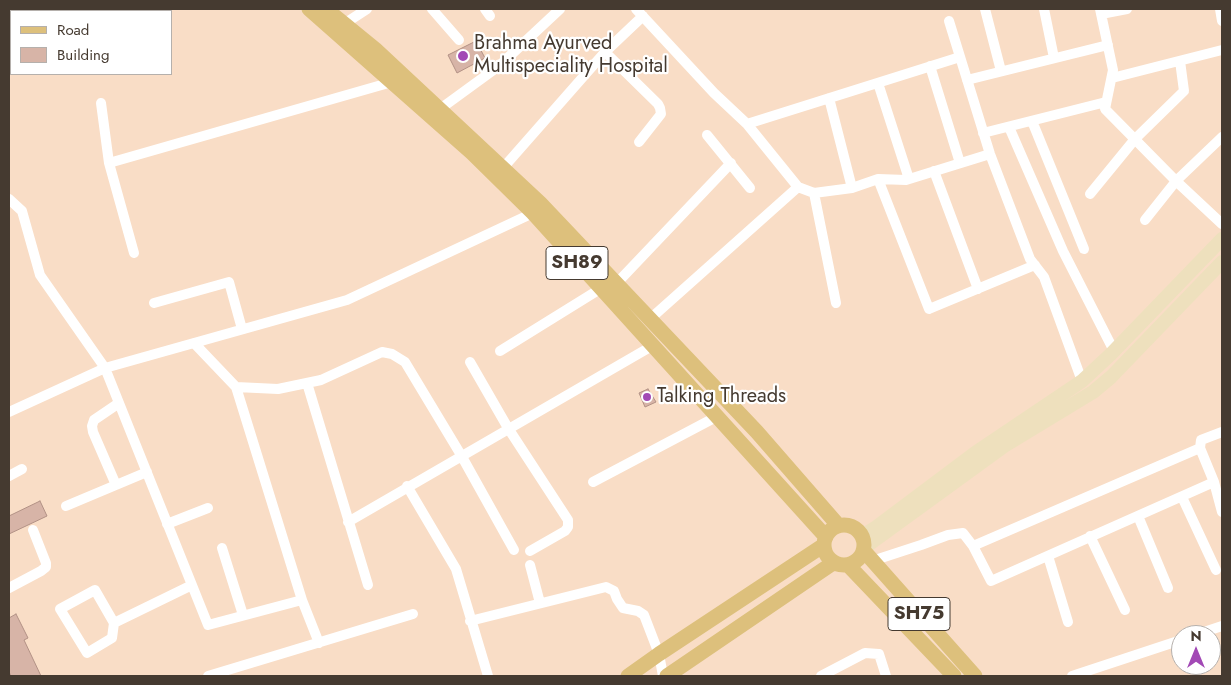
<!DOCTYPE html>
<style>
body{margin:0}
#map{position:relative;width:1231px;height:685px;overflow:hidden;background:#f9ddc6;font-family:Jost,sans-serif}
canvas{display:block}
.frame{position:absolute;inset:0;border:10px solid #453a30;pointer-events:none}
.legend{position:absolute;left:10px;top:10px;width:162px;height:65px;box-sizing:border-box;background:#fff;border:1px solid #b5b0ac;margin:0;padding:6px 9px;list-style:none;font-size:15px;color:#453a30}
.legend li{display:flex;align-items:center;gap:10px;height:25px}
.legend b{width:25px;border:1px solid #b5b0ac}
.north{position:absolute;left:1171px;top:625px;width:50px;height:50px;box-sizing:border-box;background:#fff;border:1px solid #b5b0ac;border-radius:50%;rotate:0deg;font-size:14px;font-weight:700;line-height:20px;text-align:center;color:#453a30}
.north::after{content:'';display:block;margin:auto;width:18px;height:22px;background:#a249b5;clip-path:polygon(50% 0,100% 100%,50% 72%,0 100%)}
</style>
<div id="map">
<canvas width="1231" height="685"></canvas>
<div class="frame"></div>
<ul class="legend">
<li><b style="height:6px;background:#ddc07c"></b>Road</li>
<li><b style="height:14px;background:#d7b4a7"></b>Building</li>
</ul>
<div class="north">N</div>
</div>
<script>
const ctx = document.querySelector('canvas').getContext('2d');
ctx.lineJoin = 'round';
function fill(path, color) {
  ctx.fillStyle = color;
  ctx.fill(path, 'evenodd');
}
function toPath(rows) {
  const path = new Path2D();
  for (const r of rows) {
    if (r.length === 3) {
      path.moveTo(r[0] + r[2], r[1]);
      path.arc(r[0], r[1], r[2], 0, 2 * Math.PI);
      continue;
    }
    path.moveTo(r[0], r[1]);
    for (let i = 2; i < r.length; i += 2) path.lineTo(r[i], r[i + 1]);
  }
  return path;
}
function strokePath(path, color, width, dash) {
  ctx.strokeStyle = color;
  ctx.lineWidth = width;
  ctx.lineCap = dash ? 'butt' : 'round';
  ctx.setLineDash(dash || []);
  ctx.stroke(path);
}
function drawText(font, color, halo, rows, align = 'center') {
  ctx.font = font + ' Jost,sans-serif';
  ctx.lineWidth = 4.5;
  ctx.setLineDash([]);
  ctx.textBaseline = 'middle';
  ctx.strokeStyle = halo;
  ctx.fillStyle = color;
  for (const [text, x, y, turn = 0] of rows) {
    ctx.save();
    ctx.translate(x, y);
    ctx.rotate((+turn || 0) * Math.PI / 180);
    ctx.textAlign = isNaN(turn) ? turn : align;
    if (halo) ctx.strokeText(text, 0, 0);
    ctx.fillText(text, 0, 0);
    ctx.restore();
  }
}
const building = toPath([
 [476,41,485,58,457,73,448,55,476,41],
 [648,389,656,402,645,407,639,393,648,389],
 [40,501,47,516,9,534,9,516,40,501],
 [16,614,28,638,24,640,41,676,11,676,9,672,9,618,16,614]
]);
fill(building, '#d7b4a7');
strokePath(building, '#b29185', 1);
strokePath(toPath([
 [432,9,459,40],
 [485,9,490,16],
 [636,9,714,93,747,124,798,187],
 [985,9,1001,71],
 [1044,9,1054,58],
 [1100,9,1113,70,1105,109,1176,181,1222,224],
 [1220,9,1222,21],
 [1101,14,1127,9],
 [949,21,990,154,1030,259,1044,277,1082,381],
 [344,24,367,9],
 [605,52,658,104,660,108,661,114,639,142],
 [930,66,960,163],
 [1112,78,1222,50],
 [967,80,1108,45],
 [878,83,909,179],
 [829,98,852,188],
 [101,103,109,163,134,253],
 [440,109,499,66,560,9],
 [1032,121,1084,249],
 [747,124,960,57],
 [1009,127,1063,251,1114,351],
 [983,133,1106,102],
 [707,135,750,188],
 [109,163,392,82],
 [503,168,605,52,643,16],
 [934,171,978,289],
 [878,179,929,309,1035,265],
 [814,193,836,303],
 [1090,194,1135,139,1184,91,1180,61],
 [9,199,22,211,40,275,105,368,208,625,302,600,236,387,194,343],
 [1145,220,1176,181,1222,137],
 [616,284,731,163],
 [154,303,229,282,242,329],
 [650,319,798,187,814,193,852,188,878,179,906,180,990,154],
 [500,351,600,289],
 [470,362,508,428,568,520,568,527,565,531,530,551],
 [307,383,368,585],
 [236,387,278,389,321,380,382,352,392,354,405,362,461,455,514,550],
 [9,412,105,368,347,300,533,213],
 [1222,432,1201,440,1200,448,1214,482,1222,512],
 [9,476,22,469],
 [593,482,716,417],
 [116,485,93,432,92,426,94,420,119,403],
 [407,486,456,569,488,676],
 [1182,497,1216,570],
 [66,506,147,472],
 [1138,516,1168,588],
 [348,522,652,346],
 [167,524,208,508],
 [1090,536,1125,610],
 [973,546,1200,448],
 [222,548,243,615],
 [1048,556,1068,622],
 [872,561,921,545,948,535,963,533,973,546,991,581,1214,482],
 [530,565,540,603],
 [9,588,41,571,46,567,46,563,33,530],
 [302,600,319,643],
 [470,621,606,587,614,591,617,599,623,608,638,611,644,615,659,654,663,676],
 [114,623,95,590,60,609,87,653,112,638,114,623,192,585],
 [1195,635,1222,626],
 [208,676,413,614],
 [821,676,865,653,879,654,886,676],
 [1072,676,1181,640]
]), '#fff', 10);
strokePath(toPath([
 [103,11,109,9],
 [9,51,11,50],
 [862,536,875,528,975,453,1082,381,1111,354,1222,239],
 [865,547,1004,446,1093,392,1111,377,1222,262]
]), '#eee0bd', 14);
strokePath(toPath([
 [309,9,472,153,533,213,826,537],
 [326,9,375,49,540,203,757,432,838,525],
 [844,545,20],
 [864,551,975,676],
 [848,565,954,676],
 [628,676,659,654,824,545],
 [667,676,833,563]
]), '#ddc07c', 15);
for (const [x, y, r, color] of [
 [463,56,6,"#a249b5"],
 [647,397,5,"#a249b5"]
]) {
  const dot = new Path2D();
  dot.arc(x, y, r, 0, 2 * Math.PI);
  ctx.fillStyle = color;
  ctx.fill(dot);
  strokePath(dot, '#fff', 2);
}
for (const [x, y, w] of [
 [577,263,62],
 [919,614,62]
]) {
  const box = new Path2D();
  box.roundRect(x - w / 2, y - 16.5, w, 33, 4);
  ctx.fillStyle = '#fff';
  ctx.fill(box);
  strokePath(box, '#453a30', 1);
}
drawText('bold 19px', '#453a30', null, [
 ["SH89",577,263],
 ["SH75",919,614]
]);
drawText('20px', '#453a30', '#fff', [
 ["Brahma Ayurved",474,44],
 ["Multispeciality Hospital",474,67],
 ["Talking Threads",657,397]
], 'left');
</script>
